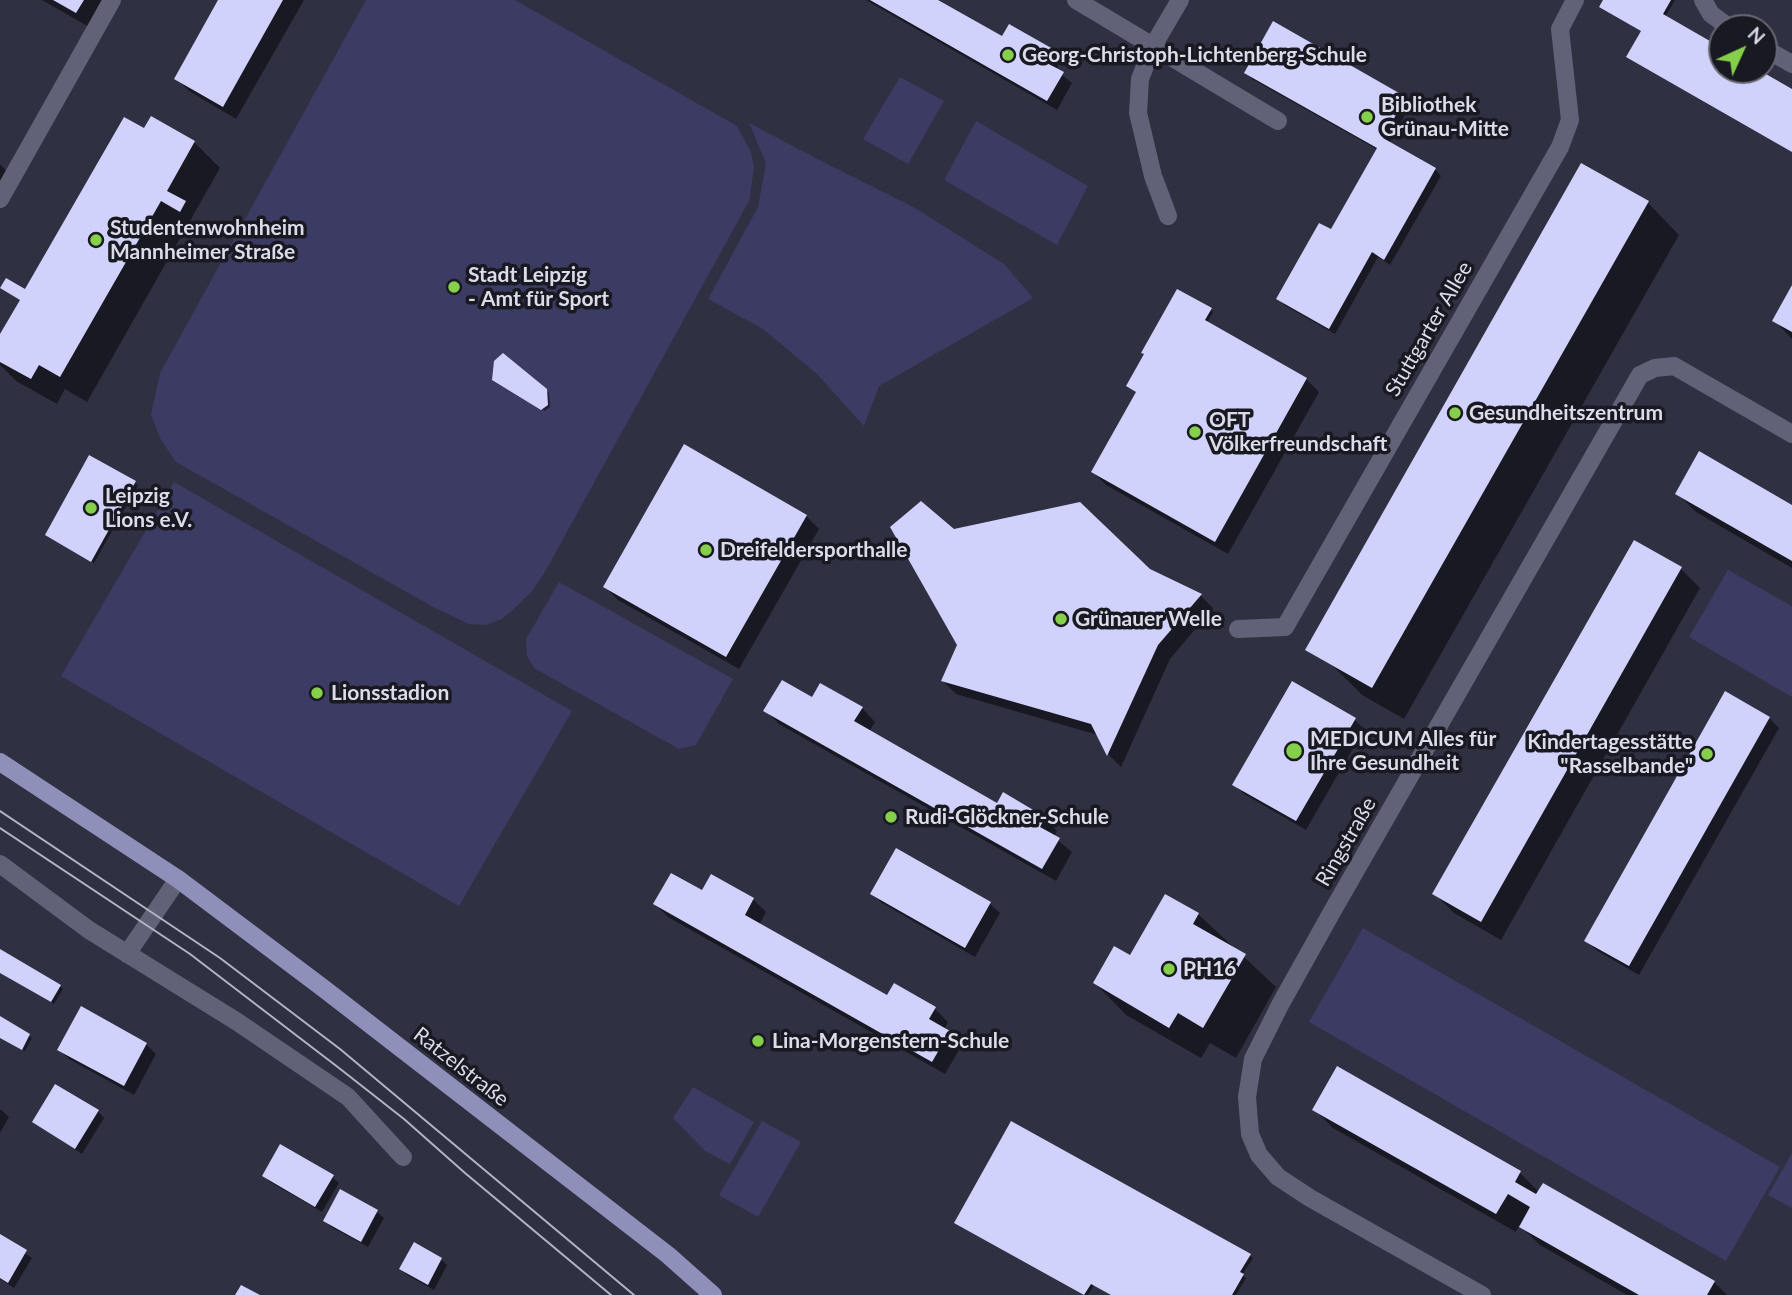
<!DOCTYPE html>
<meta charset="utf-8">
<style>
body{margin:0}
#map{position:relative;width:1792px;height:1295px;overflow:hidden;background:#303043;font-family:Lato,sans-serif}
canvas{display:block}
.north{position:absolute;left:1708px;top:14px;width:70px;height:70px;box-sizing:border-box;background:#191922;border:2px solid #676772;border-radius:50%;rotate:45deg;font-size:19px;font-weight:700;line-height:28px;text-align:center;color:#dbdce9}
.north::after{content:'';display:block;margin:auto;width:24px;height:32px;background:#86cf4b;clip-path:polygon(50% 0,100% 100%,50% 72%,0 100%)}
</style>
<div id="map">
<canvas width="1792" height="1295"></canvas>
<div class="north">N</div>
</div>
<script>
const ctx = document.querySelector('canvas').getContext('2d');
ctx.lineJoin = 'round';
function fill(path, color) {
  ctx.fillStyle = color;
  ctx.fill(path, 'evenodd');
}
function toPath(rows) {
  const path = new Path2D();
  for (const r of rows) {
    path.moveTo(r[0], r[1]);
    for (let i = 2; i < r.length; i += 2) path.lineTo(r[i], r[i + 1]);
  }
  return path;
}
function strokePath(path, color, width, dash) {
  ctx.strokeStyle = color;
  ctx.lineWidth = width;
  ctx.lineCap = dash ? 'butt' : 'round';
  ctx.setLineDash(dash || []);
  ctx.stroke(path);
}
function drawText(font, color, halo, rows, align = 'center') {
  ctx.font = font + ' Lato,sans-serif';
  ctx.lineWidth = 7;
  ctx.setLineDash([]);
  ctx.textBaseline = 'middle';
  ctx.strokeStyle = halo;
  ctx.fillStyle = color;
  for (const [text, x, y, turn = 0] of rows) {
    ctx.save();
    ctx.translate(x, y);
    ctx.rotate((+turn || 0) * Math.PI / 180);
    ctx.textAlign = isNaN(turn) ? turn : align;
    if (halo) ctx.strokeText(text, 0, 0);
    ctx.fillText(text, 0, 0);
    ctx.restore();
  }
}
fill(toPath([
 [366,0,515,0,737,126,751,152,754,168,749,201,546,570,533,590,515,608,502,619,486,625,469,624,435,608,176,462,161,440,151,415,160,373],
 [900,77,944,101,908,164,863,139],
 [976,121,1088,186,1057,245,944,180],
 [749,123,831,166,915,208,1004,264,1033,298,879,386,864,426,817,374,763,329,708,299,758,207,766,163],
 [174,482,572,711,459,906,61,676],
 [1728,570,1792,606,1792,697,1689,637],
 [559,582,733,679,696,745,679,749,534,668,527,656,526,639],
 [1363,928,1780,1167,1726,1261,1309,1022],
 [693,1087,754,1122,730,1164,705,1151,673,1118],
 [762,1121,801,1142,758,1217,719,1195],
 [1792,1153,1792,1208,1768,1195]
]), '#3c3b63');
fill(toPath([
 [42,0,113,0,96,31],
 [220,0,304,0,236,119,189,91,176,78],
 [866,0,934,0,1002,39,1052,50,1061,60,1056,70,1072,83,1057,110],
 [1605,0,1675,0,1665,17,1722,50,1722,70,1756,70,1792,91,1792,152],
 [1246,72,1405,98,1411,104,1389,144,1435,169,1441,176,1390,265,1378,257,1335,334,1284,305,1278,298,1332,232,1378,150,1252,79],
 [194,142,220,168,87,402,65,389,57,404,16,381,0,365,0,337,26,291],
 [0,164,12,177,0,198],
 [1648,203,1679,235,1404,719,1362,695,1333,666,1307,650],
 [1792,288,1792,339,1774,320],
 [1211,310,1213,312,1207,323,1306,379,1319,392,1228,554,1106,485,1093,472,1138,393,1128,386],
 [497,383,545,390,549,393,550,407,545,411],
 [90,457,138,485,94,563,49,537],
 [1677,493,1792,507,1792,568,1696,512],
 [806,516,819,529,739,669,618,600,605,587],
 [953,531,1149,571,1200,595,1213,608,1170,659,1121,767,1109,755,1098,735,956,694,943,681,959,645],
 [1634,542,1681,569,1700,588,1501,940,1454,913,1435,894],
 [813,700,862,708,875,722,869,732,998,805,1044,818,1057,831,1054,837,1072,852,1056,881,779,724,766,711],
 [1769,718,1779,728,1639,975,1596,950,1586,940],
 [1354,719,1364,729,1306,830,1244,794,1234,784],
 [897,850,990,904,1000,913,975,957,882,903,872,894],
 [753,899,766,912,759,925,887,997,894,985,935,1009,948,1022,944,1030,962,1045,945,1074,668,917,655,904],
 [1198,914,1276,987,1236,1058,1210,1043,1201,1058,1126,1015,1095,983],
 [0,951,60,986,63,989,54,1004,0,972],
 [0,1018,32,1038,25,1051,0,1037],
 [146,1044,156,1054,134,1095,69,1059,59,1049],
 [0,1109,9,1117,0,1133],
 [1314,1109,1520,1173,1539,1192,1543,1185,1714,1282,1727,1295,1627,1295,1540,1245,1519,1225,1516,1232,1333,1128],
 [98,1111,104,1118,82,1154,34,1122],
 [1011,1124,1250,1256,1253,1258,1242,1275,1246,1278,1236,1295,1112,1295,1094,1285,1088,1295,1085,1295,959,1225],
 [264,1176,332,1177,339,1183,322,1212,270,1182],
 [341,1192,377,1212,384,1218,368,1247,331,1227,325,1221],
 [0,1236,32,1258,14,1288,0,1279],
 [441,1259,447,1265,434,1290,407,1275,401,1269]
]), '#0007');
fill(toPath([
 [53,0,84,0,76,13],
 [218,0,283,0,223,107,174,79],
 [870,0,938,0,1002,36,1009,24,1053,49,1045,62,1064,72,1047,101],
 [1603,0,1671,0,1663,14,1722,48,1722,70,1759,70,1792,89,1792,152,1626,57,1641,31,1599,7],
 [1273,21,1406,97,1383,138,1436,168,1384,260,1372,252,1329,329,1276,299,1319,223,1331,229,1377,148,1244,73],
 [151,116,195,141,167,191,186,201,180,212,161,201,60,377,39,365,31,379,0,362,0,334,20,300,0,288,6,278,25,289,124,117,144,128],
 [1581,163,1649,201,1372,688,1305,650],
 [1792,285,1792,332,1772,321],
 [1177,289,1212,308,1205,320,1307,378,1215,542,1091,472,1136,392,1126,386,1144,354,1141,353],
 [503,353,547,389,548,405,541,410,492,380,494,361],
 [684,444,807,515,726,657,603,587],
 [1699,451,1792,505,1792,561,1675,494],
 [89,455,136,481,91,562,45,535],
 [921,501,954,529,1080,502,1150,569,1202,594,1158,645,1107,756,1091,724,941,681,957,645,890,527],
 [1634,540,1682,567,1481,922,1432,894],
 [782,680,812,697,820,683,863,707,854,721,997,803,1003,792,1045,817,1040,827,1060,838,1042,869,763,711],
 [1292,681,1356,718,1296,821,1232,785],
 [1725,691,1770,717,1629,966,1584,941],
 [896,848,991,902,965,948,870,894],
 [671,873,702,890,711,874,754,898,745,915,887,995,894,983,936,1007,929,1019,950,1031,932,1062,653,904],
 [1165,894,1199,913,1193,924,1246,954,1203,1028,1178,1013,1169,1028,1093,983,1114,946,1130,955],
 [0,949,61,985,51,1002,0,973],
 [81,1006,147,1043,124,1086,57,1050],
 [0,1016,30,1034,22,1050,0,1038],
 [1337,1066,1521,1171,1515,1182,1536,1194,1543,1183,1715,1281,1707,1295,1639,1295,1519,1227,1530,1207,1508,1194,1496,1214,1312,1110],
 [55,1084,99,1110,75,1149,32,1122],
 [1011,1121,1251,1254,1240,1272,1244,1274,1232,1295,1111,1295,1091,1284,1084,1295,954,1223],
 [280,1144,334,1175,315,1207,262,1176],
 [340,1189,378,1210,361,1242,323,1221],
 [0,1234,27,1250,8,1283,0,1278],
 [414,1242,442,1258,428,1285,399,1269],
 [241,1285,260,1295,235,1295]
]), '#d1d2fc');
strokePath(toPath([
 [1076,0,1278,121],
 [1703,0,1711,14,1730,28],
 [1764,48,1792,64],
 [0,199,112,0],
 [1168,216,1153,176,1138,113,1140,79,1153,46,1180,0],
 [1238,629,1285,627,1560,147,1570,120,1560,29,1575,0],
 [0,864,89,930,236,1021,348,1097,403,1157],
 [127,954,178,879],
 [1482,1295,1310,1198,1278,1177,1259,1155,1250,1134,1247,1097,1253,1059,1280,1005,1333,910,1640,375,1655,368,1674,366,1792,434]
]), '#616277', 18);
strokePath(toPath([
 [0,762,178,879,323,988,668,1255,713,1295]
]), '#8f90ba', 18);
strokePath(toPath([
 [0,811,220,958,340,1049,634,1295],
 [0,828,190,954,339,1068,404,1119,465,1173,611,1295]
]), '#b3b4c2', 2);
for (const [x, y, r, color] of [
 [1008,55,7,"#86cf4b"],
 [1367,117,7,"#86cf4b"],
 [96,240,7,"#86cf4b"],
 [454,287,7,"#86cf4b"],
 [1455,413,7,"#86cf4b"],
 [1195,432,7,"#86cf4b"],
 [91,508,7,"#86cf4b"],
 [706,550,7,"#86cf4b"],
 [1061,619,7,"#86cf4b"],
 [317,693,7,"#86cf4b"],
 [1294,751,9,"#86cf4b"],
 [1707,754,7,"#86cf4b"],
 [891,817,7,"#86cf4b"],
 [1169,969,7,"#86cf4b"],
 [758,1041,7,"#86cf4b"]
]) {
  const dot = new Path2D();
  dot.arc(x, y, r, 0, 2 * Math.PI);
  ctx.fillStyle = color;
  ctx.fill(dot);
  strokePath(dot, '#191922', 2.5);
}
drawText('bold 21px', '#dbdce9', '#191922', [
 ["Georg-Christoph-Lichtenberg-Schule",1022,55],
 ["Bibliothek",1381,105],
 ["Grünau-Mitte",1381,129],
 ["Studentenwohnheim",110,228],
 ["Mannheimer Straße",110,252],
 ["Stadt Leipzig",468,275],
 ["- Amt für Sport",468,299],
 ["Gesundheitszentrum",1469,413],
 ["OFT",1209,420],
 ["Völkerfreundschaft",1209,444],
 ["Leipzig",105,496],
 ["Lions e.V.",105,520],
 ["Dreifeldersporthalle",720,550],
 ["Grünauer Welle",1075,619],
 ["Lionsstadion",331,693],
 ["MEDICUM Alles für",1310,739],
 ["Ihre Gesundheit",1310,763],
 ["Kindertagesstätte",1693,742,"right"],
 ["\"Rasselbande\"",1693,766,"right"],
 ["Rudi-Glöckner-Schule",905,817],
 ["PH16",1183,969],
 ["Lina-Morgenstern-Schule",772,1041]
], 'left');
drawText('21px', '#dbdce9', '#191922', [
 ["Stuttgarter Allee",1429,329,-60],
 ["Ringstraße",1346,842,-60],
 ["Ratzelstraße",461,1067,38]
]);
</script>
